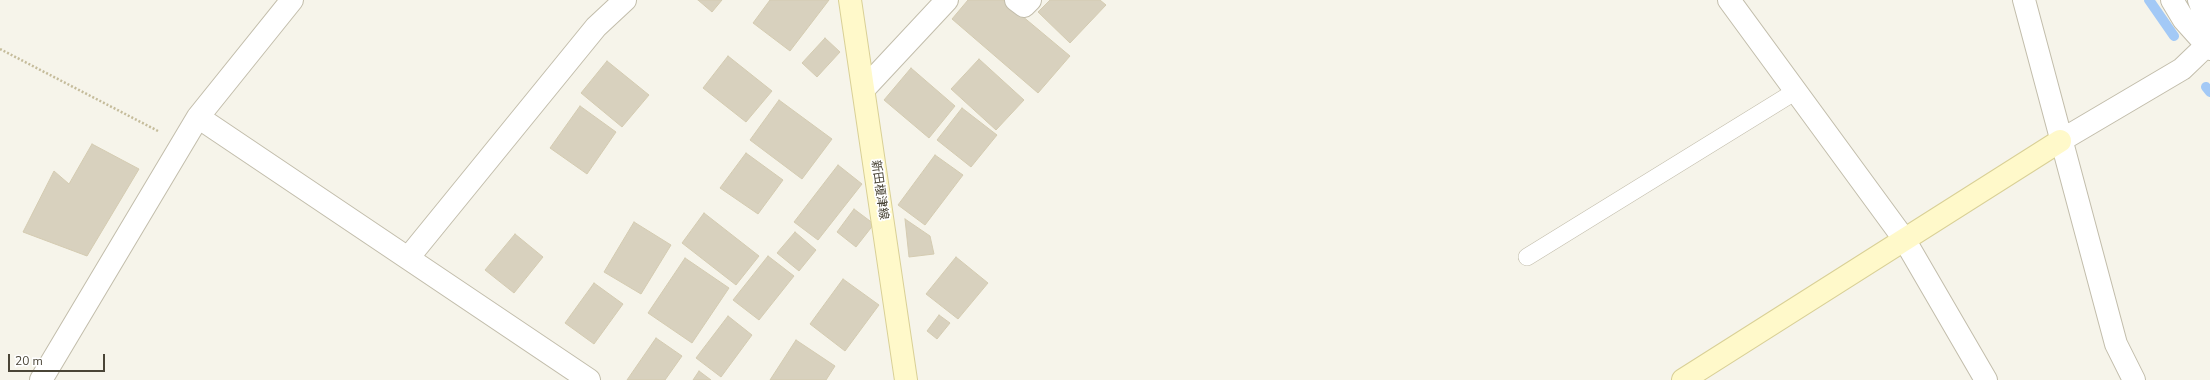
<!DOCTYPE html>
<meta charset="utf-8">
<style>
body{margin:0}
#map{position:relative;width:2210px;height:380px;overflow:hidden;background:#f6f4ea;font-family:"Nunito Sans",sans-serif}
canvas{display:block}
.scale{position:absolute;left:8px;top:354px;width:97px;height:18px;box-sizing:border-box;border:2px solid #4a4537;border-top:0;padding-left:5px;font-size:12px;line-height:14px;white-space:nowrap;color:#4a4537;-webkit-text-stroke:3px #fff;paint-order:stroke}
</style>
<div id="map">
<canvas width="2210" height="380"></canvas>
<div class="scale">20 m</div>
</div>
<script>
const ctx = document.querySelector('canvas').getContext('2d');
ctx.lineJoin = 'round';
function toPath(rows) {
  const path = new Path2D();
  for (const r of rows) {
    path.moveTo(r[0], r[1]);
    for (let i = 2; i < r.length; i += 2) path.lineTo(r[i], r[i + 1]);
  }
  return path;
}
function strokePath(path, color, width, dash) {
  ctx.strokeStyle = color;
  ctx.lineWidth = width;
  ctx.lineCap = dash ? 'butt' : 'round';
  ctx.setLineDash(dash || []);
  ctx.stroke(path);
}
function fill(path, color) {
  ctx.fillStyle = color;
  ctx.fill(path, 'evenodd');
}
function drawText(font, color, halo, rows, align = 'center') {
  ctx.font = font + ' "Nunito Sans","Noto Sans JP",sans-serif';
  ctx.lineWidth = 3.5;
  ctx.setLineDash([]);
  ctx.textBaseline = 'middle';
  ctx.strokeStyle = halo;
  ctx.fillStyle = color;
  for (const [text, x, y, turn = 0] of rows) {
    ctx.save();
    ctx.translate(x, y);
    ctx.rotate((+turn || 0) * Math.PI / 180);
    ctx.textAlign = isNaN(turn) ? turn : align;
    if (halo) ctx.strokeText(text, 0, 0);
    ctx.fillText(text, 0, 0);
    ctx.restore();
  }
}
strokePath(toPath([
 [2149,0,2174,36],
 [2206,87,2210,92]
]), '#a3c9f6', 10);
const building = toPath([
 [698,0,722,0,712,12,698,0],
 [770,0,829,0,790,51,753,23,770,0],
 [968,0,1003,0,1070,56,1038,93,952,19,968,0],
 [1050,0,1100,0,1106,5,1070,43,1038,12,1050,0],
 [825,38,840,52,817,77,802,63,825,38],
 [728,56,772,91,746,122,703,88,728,56],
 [979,59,1024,100,996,130,951,89,979,59],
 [607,61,649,95,622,127,581,93,607,61],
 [911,68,955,106,929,138,884,100,911,68],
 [779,100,832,139,802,179,750,140,779,100],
 [580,106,616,132,587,174,550,148,580,106],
 [962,108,997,135,971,167,937,140,962,108],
 [92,144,139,169,87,256,23,232,54,171,69,184,92,144],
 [746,153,783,180,758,214,720,188,746,153],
 [935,155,963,175,925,225,898,205,935,155],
 [838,165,862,184,818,240,794,222,838,165],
 [854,209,874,224,856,247,837,232,854,209],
 [704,213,759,256,736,285,682,243,704,213],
 [905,219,930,236,934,254,909,257,905,219],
 [634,222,671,245,641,294,604,272,634,222],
 [795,232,816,250,799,271,777,253,795,232],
 [515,234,543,257,514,293,485,270,515,234],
 [768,256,794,276,759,320,733,300,768,256],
 [956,257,988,283,958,319,926,294,956,257],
 [685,258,729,288,692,343,648,313,685,258],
 [843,279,879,305,845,351,810,324,843,279],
 [594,283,623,304,594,344,565,323,594,283],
 [939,315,950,323,937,339,927,331,939,315],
 [728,316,752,335,721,377,696,358,728,316],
 [656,338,682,356,665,380,627,380,656,338],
 [796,340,835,366,826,380,770,380,796,340],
 [699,371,711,380,693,380,699,371]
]);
fill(building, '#d8d1be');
strokePath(building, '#d4cbb1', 1);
const lane = toPath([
 [1527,257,1796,91]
]);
const street = toPath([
 [1016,0,1024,6,1030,0],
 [1729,0,1904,239,1986,380],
 [2024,0,2116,344,2134,380],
 [2172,0,2184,20,2210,49],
 [864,89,947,0],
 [198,117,589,380],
 [2060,141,2182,69,2206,46,2210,30,2199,0],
 [408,258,596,27,625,0],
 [41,380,198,117,292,0]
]);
const secondary = toPath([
 [850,0,906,380],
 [1683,380,2060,141]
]);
strokePath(lane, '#c2bdab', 18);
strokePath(street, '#c2bdab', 24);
strokePath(secondary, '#d9d096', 24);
strokePath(toPath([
 [0,49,158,131]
]), '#c5bc9b', 2.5, [2, 2]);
strokePath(lane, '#fff', 17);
strokePath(street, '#fff', 22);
strokePath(secondary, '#fff9ca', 22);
drawText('12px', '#4a4537', '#fff', [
 ["新田榎津線",879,190,82]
]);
</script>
